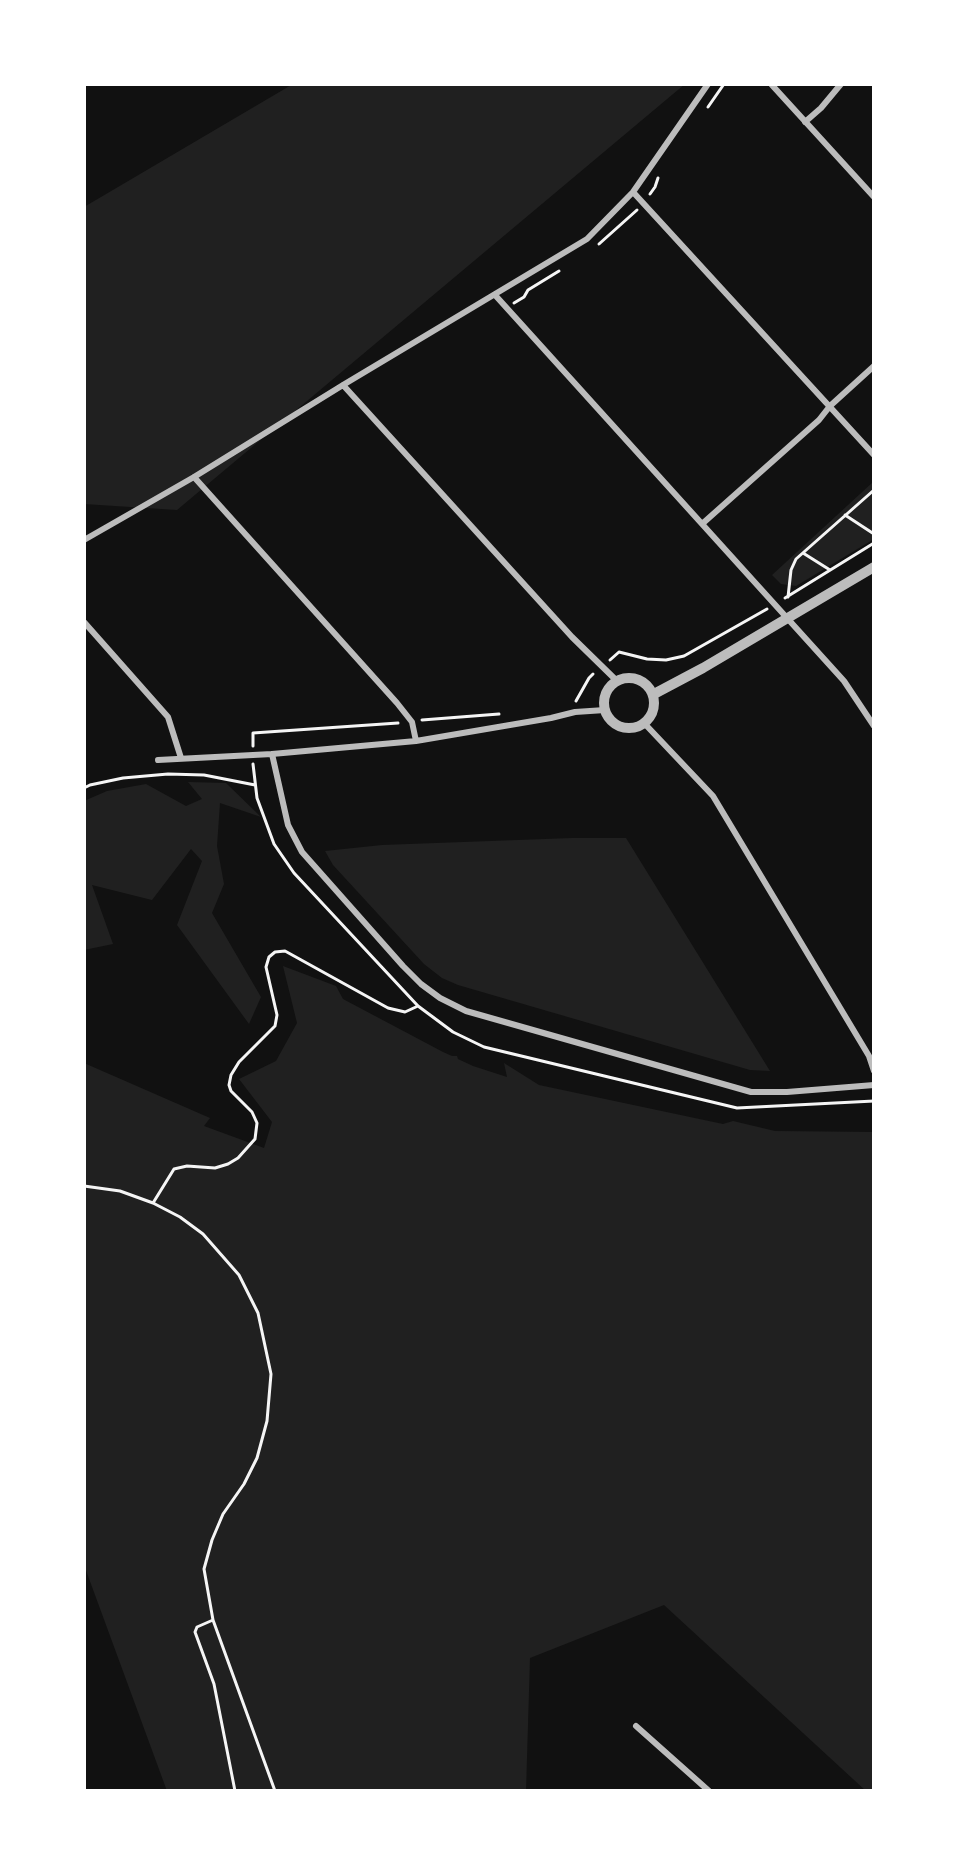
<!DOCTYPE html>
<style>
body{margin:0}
#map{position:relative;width:958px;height:1875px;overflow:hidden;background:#111;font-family:"Titillium Web",sans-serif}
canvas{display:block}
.frame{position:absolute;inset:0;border:86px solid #fff;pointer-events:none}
</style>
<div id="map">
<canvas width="958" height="1875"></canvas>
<div class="frame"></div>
</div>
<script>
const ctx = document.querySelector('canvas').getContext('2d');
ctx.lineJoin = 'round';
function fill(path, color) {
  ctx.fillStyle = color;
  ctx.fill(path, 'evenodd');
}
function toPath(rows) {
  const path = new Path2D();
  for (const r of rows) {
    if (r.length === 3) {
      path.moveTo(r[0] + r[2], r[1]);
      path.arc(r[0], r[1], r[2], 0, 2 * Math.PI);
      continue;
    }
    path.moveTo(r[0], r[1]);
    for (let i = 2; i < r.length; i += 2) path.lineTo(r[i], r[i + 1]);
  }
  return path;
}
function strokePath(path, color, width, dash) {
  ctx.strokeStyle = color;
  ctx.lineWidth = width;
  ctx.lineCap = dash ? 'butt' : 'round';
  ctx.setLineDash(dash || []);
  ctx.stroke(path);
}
fill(toPath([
 [293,84,685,84,177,510,84,504,84,207],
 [873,482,874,539,796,586,781,584,772,575],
 [188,782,226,783,261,817,220,803,217,846,224,884,212,913,261,997,249,1024,177,925,202,861,191,849,152,900,92,885,113,944,84,950,84,801,107,791,146,784,186,806,202,799],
 [572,838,626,838,770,1071,750,1070,458,985,442,978,424,964,333,865,325,851,382,845],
 [283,966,336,986,343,999,443,1052,452,1056,457,1056,458,1059,473,1066,507,1077,504,1063,539,1085,723,1124,733,1121,775,1131,874,1132,874,1791,866,1791,664,1605,530,1658,526,1791,167,1791,84,1565,84,1063,210,1118,204,1126,264,1148,272,1122,239,1079,276,1061,297,1023]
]), '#202020');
strokePath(toPath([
 [708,107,724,84],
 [650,194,655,187,658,178],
 [599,244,637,210],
 [514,303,524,297,528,290,559,271],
 [845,515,874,534],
 [803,553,830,570],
 [788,597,791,570,796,559,874,490],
 [785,598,874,543],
 [610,660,619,652,647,659,666,660,684,656,767,609],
 [576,701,589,678,593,674],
 [422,720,499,714],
 [253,746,253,733,398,723],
 [253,764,257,798,274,844,294,873,418,1006,453,1032,484,1047,737,1108,874,1101],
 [84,788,90,785,123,778,168,774,204,775,255,785],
 [84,1186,120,1191,153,1203,180,1217,203,1234,239,1275,258,1313,271,1374,267,1421,257,1458,244,1484,223,1514,212,1540,204,1569,213,1620,275,1791],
 [153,1203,174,1169,187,1166,215,1168,228,1164,238,1158,255,1139,257,1123,252,1112,231,1091,229,1085,231,1075,239,1062,275,1026,277,1015,266,967,269,957,275,952,285,951,388,1008,405,1012,418,1006],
 [213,1620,197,1627,195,1632,214,1684,235,1791]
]), '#f5f5f5', 3);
strokePath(toPath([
 [771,84,874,197],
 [805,122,821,108,841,84],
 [633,192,874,455],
 [495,295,844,681,874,726],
 [343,385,572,637,617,681],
 [194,477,397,703,412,722,416,741],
 [702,524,819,420,830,406,874,366],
 [84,540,194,477,343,385,587,239,633,192,708,84],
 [84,622,168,717,181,758],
 [644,723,713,796,869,1056,874,1071],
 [272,754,288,825,302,852,403,966,421,984,440,998,466,1011,751,1092,787,1092,874,1085],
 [158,760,272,754,416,741,551,718,575,712,605,710],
 [636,1726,709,1791]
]), '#bcbcbc', 6);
strokePath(toPath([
 [629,703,25],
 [654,694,703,668,874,567]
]), '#bcbcbc', 10);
</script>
